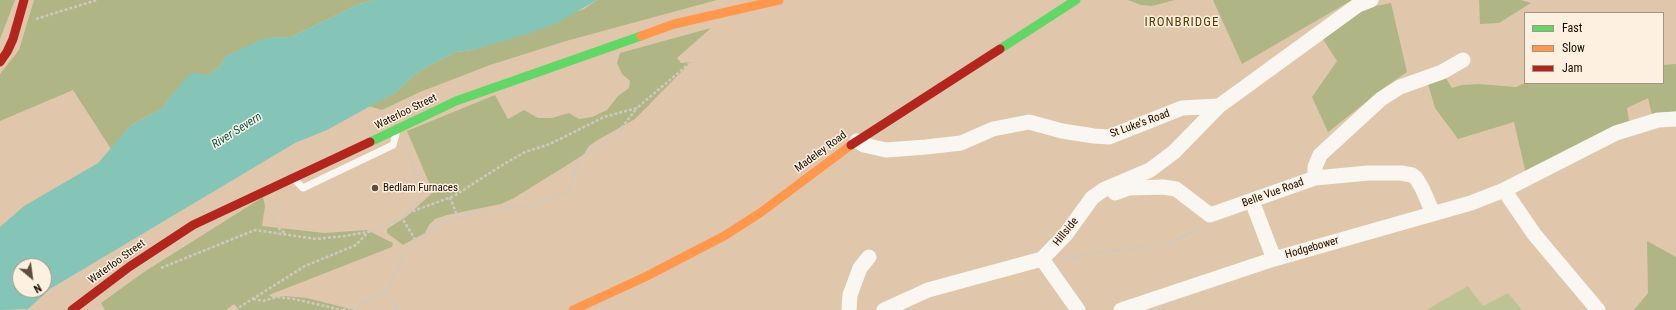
<!DOCTYPE html>
<style>
body{margin:0}
#map{position:relative;width:1676px;height:310px;overflow:hidden;background:#e0c7ab;font-family:"Roboto Condensed",sans-serif}
canvas{display:block}
.legend{position:absolute;left:1524px;top:12px;width:140px;height:72px;box-sizing:border-box;background:#fef0e1;border:1px solid #a39487;margin:0;padding:5px 7px;list-style:none;font-size:12px;color:#1a0b00}
.legend li{display:flex;align-items:center;gap:8px;height:20px}
.legend b{width:20px;border:1px solid #a39487}
.north{position:absolute;left:12px;top:258px;width:40px;height:40px;box-sizing:border-box;background:#fef0e1;border:1px solid #a39487;border-radius:50%;rotate:151deg;font-size:11px;font-weight:700;line-height:16px;text-align:center;color:#1a0b00}
.north::after{content:'';display:block;margin:auto;width:14px;height:18px;background:#5f4d3c;clip-path:polygon(50% 0,100% 100%,50% 72%,0 100%)}
</style>
<div id="map">
<canvas width="1676" height="310"></canvas>
<ul class="legend">
<li><b style="height:5px;background:#63d668"></b>Fast</li>
<li><b style="height:5px;background:#ff974d"></b>Slow</li>
<li><b style="height:5px;background:#b3261e"></b>Jam</li>
</ul>
<div class="north">N</div>
</div>
<script>
const ctx = document.querySelector('canvas').getContext('2d');
ctx.lineJoin = 'round';
function fill(path, color) {
  ctx.fillStyle = color;
  ctx.fill(path, 'evenodd');
}
function toPath(rows) {
  const path = new Path2D();
  for (const r of rows) {
    path.moveTo(r[0], r[1]);
    for (let i = 2; i < r.length; i += 2) path.lineTo(r[i], r[i + 1]);
  }
  return path;
}
function strokePath(path, color, width, dash) {
  ctx.strokeStyle = color;
  ctx.lineWidth = width;
  ctx.lineCap = dash ? 'butt' : 'round';
  ctx.setLineDash(dash || []);
  ctx.stroke(path);
}
function drawText(font, color, halo, rows, align = 'center') {
  ctx.font = font + ' "Roboto Condensed",sans-serif';
  ctx.lineWidth = 3;
  ctx.setLineDash([]);
  ctx.textBaseline = 'middle';
  ctx.strokeStyle = halo;
  ctx.fillStyle = color;
  for (const [text, x, y, turn = 0] of rows) {
    ctx.save();
    ctx.translate(x, y);
    ctx.rotate((+turn || 0) * Math.PI / 180);
    ctx.textAlign = isNaN(turn) ? turn : align;
    if (halo) ctx.strokeText(text, 0, 0);
    ctx.fillText(text, 0, 0);
    ctx.restore();
  }
}
fill(toPath([
 [1468,286,1483,306,1508,293,1522,310,1426,310]
]), '#bec396');
fill(toPath([
 [0,0,15,0,0,39],
 [34,0,374,0,359,4,291,37,267,38,226,56,220,66,208,75,169,98,163,108,131,125,111,149,73,90,0,121,0,74,19,50],
 [597,0,717,0,566,41,490,65,420,92,382,110,369,106,396,92,419,71,456,52,472,50,494,43,584,9],
 [1128,0,1175,0,1152,6,1141,5],
 [1213,0,1352,0,1242,64],
 [1479,0,1521,0,1531,3,1499,23,1480,24],
 [1391,3,1407,72,1385,87,1328,132,1312,97,1337,61,1321,36,1361,9],
 [711,28,677,58,681,63,691,62,635,119,596,141,589,146,584,154,572,162,514,198,501,204,447,215,435,219,429,225,425,233,403,245,387,233,387,229,406,217,433,192,407,131,495,95,508,119,524,110,538,118,552,118,569,113,579,119,592,117,607,110,618,96,629,88,630,81,622,74,617,63,620,53],
 [1676,64,1676,111,1652,115,1648,98,1627,108,1629,121,1589,139,1526,174,1514,122,1458,139,1435,108,1428,84,1446,78,1452,88,1462,85,1479,84,1516,87,1525,83,1663,83,1663,65],
 [263,197,265,206,262,226,324,233,367,230,393,243,392,247,269,295,273,298,284,296,307,298,354,310,239,310,234,304,226,310,105,310,101,303,144,272],
 [1647,241,1676,257,1676,310,1634,310,1648,293]
]), '#b0b585');
fill(toPath([
 [374,0,597,0,559,22,530,33,472,50,456,52,419,71,396,92,327,130,295,143,50,289,28,309,0,310,0,227,24,206,98,163,131,125,163,108,169,98,191,73,208,75,220,66,226,56,258,41,267,38,291,37,359,4],
 [20,266,44,266,44,290,20,290]
]), '#85c5b8');
strokePath(toPath([
 [36,19,97,0],
 [450,197,458,218],
 [282,203,272,215,278,228,285,233],
 [408,213,454,196,504,164,525,152,550,144,604,117,637,108,691,62],
 [402,218,416,204,423,190,404,145],
 [1063,260,1090,253,1123,250,1167,243,1185,236,1202,226],
 [161,268,255,230,316,239,345,236,373,231,402,218,416,241,442,223,472,214,511,207,532,206,570,191,578,160,620,130,637,108],
 [253,299,263,301,277,297,294,299,342,310],
 [235,310,305,266,356,245,368,232],
 [343,310,366,302,386,292],
 [397,310,394,303,386,292,408,247,416,241]
]), '#d0c8bf', 2.5, [3, 2]);
strokePath(toPath([
 [295,180,303,188,393,145,396,134]
]), '#faf7f2', 7);
strokePath(toPath([
 [857,141,864,145,886,150,926,147,961,143,993,129,1029,122,1062,131,1094,136,1109,137,1182,108,1219,106,1358,5,1371,0],
 [1315,178,1315,167,1320,155,1381,99,1400,87,1442,72,1463,60],
 [1504,190,1534,234,1598,310],
 [1115,193,1129,188,1163,187,1176,189,1210,215,1315,178,1368,173,1401,173,1412,175,1416,178,1422,188,1433,213],
 [1252,201,1274,259],
 [1042,259,1078,310],
 [849,310,850,295,860,268,869,257],
 [884,310,928,290,1042,259,1066,234,1092,198,1103,190,1150,170,1174,152,1219,106],
 [1121,310,1274,259,1471,203,1504,190,1616,133,1658,120,1676,119]
]), '#faf7f2', 15);
strokePath(toPath([
 [1000,49,1076,0],
 [370,142,456,101,641,36]
]), '#63d668', 9);
strokePath(toPath([
 [641,36,674,24,779,0],
 [573,310,645,277,724,236,760,213,851,145]
]), '#ff974d', 9);
strokePath(toPath([
 [0,62,7,52,13,39,24,0],
 [851,145,1000,49],
 [72,310,129,267,193,225,370,142]
]), '#b3261e', 9);
for (const [x, y, r, color] of [
 [375,188,4,"#5f4d3c"]
]) {
  const dot = new Path2D();
  dot.arc(x, y, r, 0, 2 * Math.PI);
  ctx.fillStyle = color;
  ctx.fill(dot);
  strokePath(dot, '#fef0e1', 1.5);
}
drawText('11px', '#1a0b00', '#fef0e1', [
 ["Waterloo Street",406,112,-26],
 ["St Luke's Road",1140,124,-20],
 ["Madeley Road",821,152,-36],
 ["Belle Vue Road",1273,193,-20],
 ["Hillside",1066,232,-51],
 ["Hodgebower",1312,248,-16],
 ["Waterloo Street",117,262,-36]
]);
drawText('11px', '#1a0b00', '#fef0e1', [
 ["Bedlam Furnaces",383,188]
], 'left');
drawText('italic 12px', '#005e5a', '#fef0e1', [
 ["River Severn",237,131,-32]
]);
ctx.letterSpacing = '1px';
drawText('13px', '#5f3900', '#fef0e1', [
 ["IRONBRIDGE",1182,23]
]);
ctx.letterSpacing = '0px';
</script>
